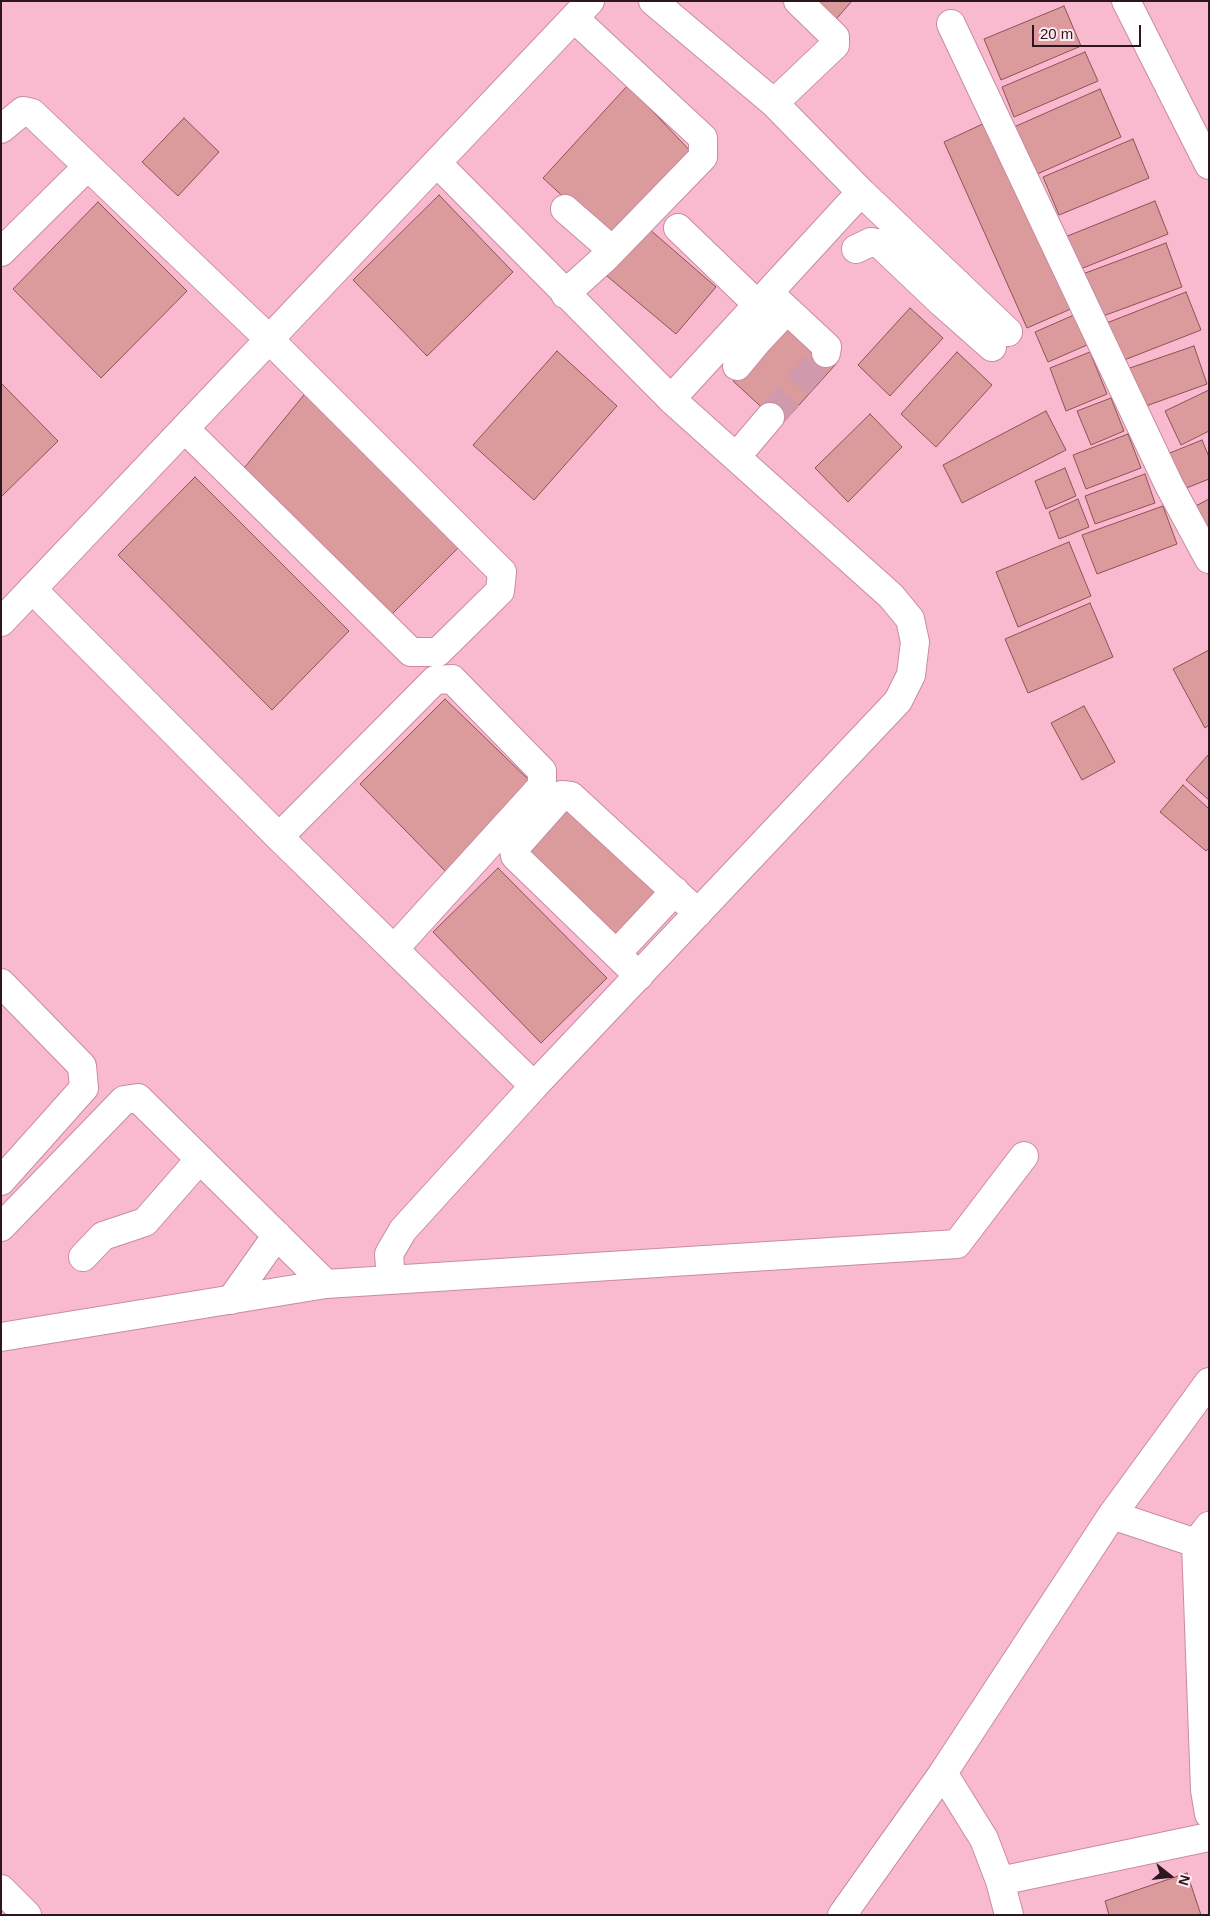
<!DOCTYPE html>
<style>
body{margin:0}
#map{position:relative;width:1210px;height:1916px;overflow:hidden;background:#f9bacf;font-family:Arial,sans-serif}
canvas{display:block}
.frame{position:absolute;inset:0;border:2px solid #2d161f;pointer-events:none}
.north{position:absolute;left:1145px;top:1851px;width:50px;height:50px;-webkit-text-stroke:4px #fde9ef;paint-order:stroke;rotate:106deg;font-size:14px;font-weight:700;line-height:20px;text-align:center;color:#2d161f}
.north::after{content:'';display:block;margin:auto;width:18px;height:22px;background:#2d161f;clip-path:polygon(50% 0,100% 100%,50% 72%,0 100%)}
.scale{position:absolute;left:1032px;top:25px;width:109px;height:22px;box-sizing:border-box;border:2px solid #2d161f;border-top:0;padding-left:6px;font-size:15px;line-height:18px;white-space:nowrap;color:#2d161f;-webkit-text-stroke:4px #fde9ef;paint-order:stroke}
</style>
<div id="map">
<canvas width="1210" height="1916"></canvas>
<div class="frame"></div>
<div class="north">N</div>
<div class="scale">20 m</div>
</div>
<script>
const ctx = document.querySelector('canvas').getContext('2d');
ctx.lineJoin = 'round';
function fill(path, color) {
  ctx.fillStyle = color;
  ctx.fill(path, 'evenodd');
}
function toPath(rows) {
  const path = new Path2D();
  for (const r of rows) {
    path.moveTo(r[0], r[1]);
    for (let i = 2; i < r.length; i += 2) path.lineTo(r[i], r[i + 1]);
  }
  return path;
}
function strokePath(path, color, width, dash) {
  ctx.strokeStyle = color;
  ctx.lineWidth = width;
  ctx.lineCap = dash ? 'butt' : 'round';
  ctx.setLineDash(dash || []);
  ctx.stroke(path);
}
const building = toPath([
 [802,1,852,1,830,26,802,1],
 [1064,6,1081,46,1001,80,984,39,1064,6],
 [1085,52,1098,81,1014,117,1002,87,1085,52],
 [628,85,693,154,612,242,543,178,628,85],
 [1100,89,1121,137,1035,175,1014,127,1100,89],
 [184,118,219,152,178,196,142,162,184,118],
 [989,121,1073,308,1027,328,944,142,989,121],
 [1133,139,1149,178,1059,215,1043,177,1133,139],
 [439,195,513,272,427,356,353,280,439,195],
 [1155,201,1168,234,1078,270,1065,237,1155,201],
 [98,202,187,291,101,378,13,289,98,202],
 [648,228,716,287,676,334,607,276,648,228],
 [1166,243,1182,287,1095,319,1080,275,1166,243],
 [1186,292,1201,330,1114,364,1099,326,1186,292],
 [910,308,943,338,890,396,858,365,910,308],
 [1074,315,1087,345,1048,362,1035,332,1074,315],
 [788,320,836,364,781,425,733,381,788,320],
 [1194,346,1207,384,1135,410,1121,371,1194,346],
 [557,351,617,406,534,500,473,445,557,351],
 [957,352,992,385,936,447,901,414,957,352],
 [1090,352,1107,394,1066,411,1050,368,1090,352],
 [1,383,58,441,1,497,1,383],
 [308,390,461,545,388,618,240,473,308,390],
 [1209,390,1209,431,1181,445,1165,411,1209,390],
 [1111,398,1124,431,1091,445,1077,411,1111,398],
 [1046,411,1066,450,962,503,943,465,1046,411],
 [870,414,902,447,848,502,815,468,870,414],
 [1128,434,1141,468,1086,489,1073,455,1128,434],
 [1202,440,1209,457,1209,479,1174,493,1160,457,1202,440],
 [1065,468,1076,496,1046,509,1035,481,1065,468],
 [1145,474,1155,503,1095,524,1085,496,1145,474],
 [195,477,349,631,272,710,118,555,195,477],
 [1078,499,1089,527,1059,539,1049,512,1078,499],
 [1209,499,1209,548,1188,510,1209,499],
 [1163,506,1177,544,1097,574,1082,535,1163,506],
 [1069,542,1091,596,1018,627,996,572,1069,542],
 [1090,603,1113,657,1028,693,1005,639,1090,603],
 [1209,650,1209,725,1205,728,1173,669,1209,650],
 [445,699,531,782,450,876,360,784,445,699],
 [1084,706,1115,762,1082,780,1051,723,1084,706],
 [1209,754,1209,800,1186,780,1209,754],
 [1183,785,1209,809,1209,848,1206,851,1160,812,1183,785],
 [566,798,664,889,618,941,519,850,566,798],
 [498,868,607,978,541,1043,433,932,498,868],
 [1187,1873,1201,1915,1109,1915,1105,1901,1187,1873]
]);
fill(building, '#db9a9c');
strokePath(building, '#8c5254', 1);
strokePath(toPath([
 [770,417,826,353]
]), '#d099ac', 28, [28, 14]);
const minor = toPath([
 [653,1,774,103,861,192,671,399],
 [1126,1,1209,165],
 [951,24,1169,485,1209,559],
 [774,103,835,45,835,37,798,1],
 [1,129,23,111,32,113,270,340,502,572,500,591,438,652,411,652,185,429],
 [861,192,1008,332],
 [565,209,612,250],
 [678,228,758,305],
 [856,249,871,242,880,244,941,302,957,283],
 [1,252,88,166],
 [769,293,827,347,826,353],
 [565,294,606,257,703,157,703,138,574,18],
 [941,302,992,347],
 [739,326,756,343,787,310],
 [737,366,756,343],
 [736,457,770,417],
 [32,589,279,837,534,1086,898,701,911,675,915,642,910,619,891,596,671,399,437,163],
 [1,622,590,1],
 [279,837,435,680,452,679,542,771,542,786,394,949],
 [617,953,675,891],
 [639,976,515,856,514,849,562,795,571,796,698,913],
 [1,983,82,1066,84,1088,1,1181],
 [1,1227,124,1100,138,1098,326,1284],
 [83,1257,103,1236,145,1222,200,1159],
 [391,1280,389,1254,403,1230,534,1086],
 [231,1300,277,1235],
 [1,1337,326,1284,957,1244,1024,1156],
 [1112,1515,1196,1543],
 [1209,1526,1196,1543,1205,1790,1209,1814],
 [943,1773,984,1839,1000,1881,1009,1915],
 [1000,1881,1209,1837],
 [1,1889,27,1915],
 [842,1915,943,1773,1112,1515,1209,1382]
]);
strokePath(minor, '#c88ca0', 30);
strokePath(minor, '#fff', 28);
</script>
